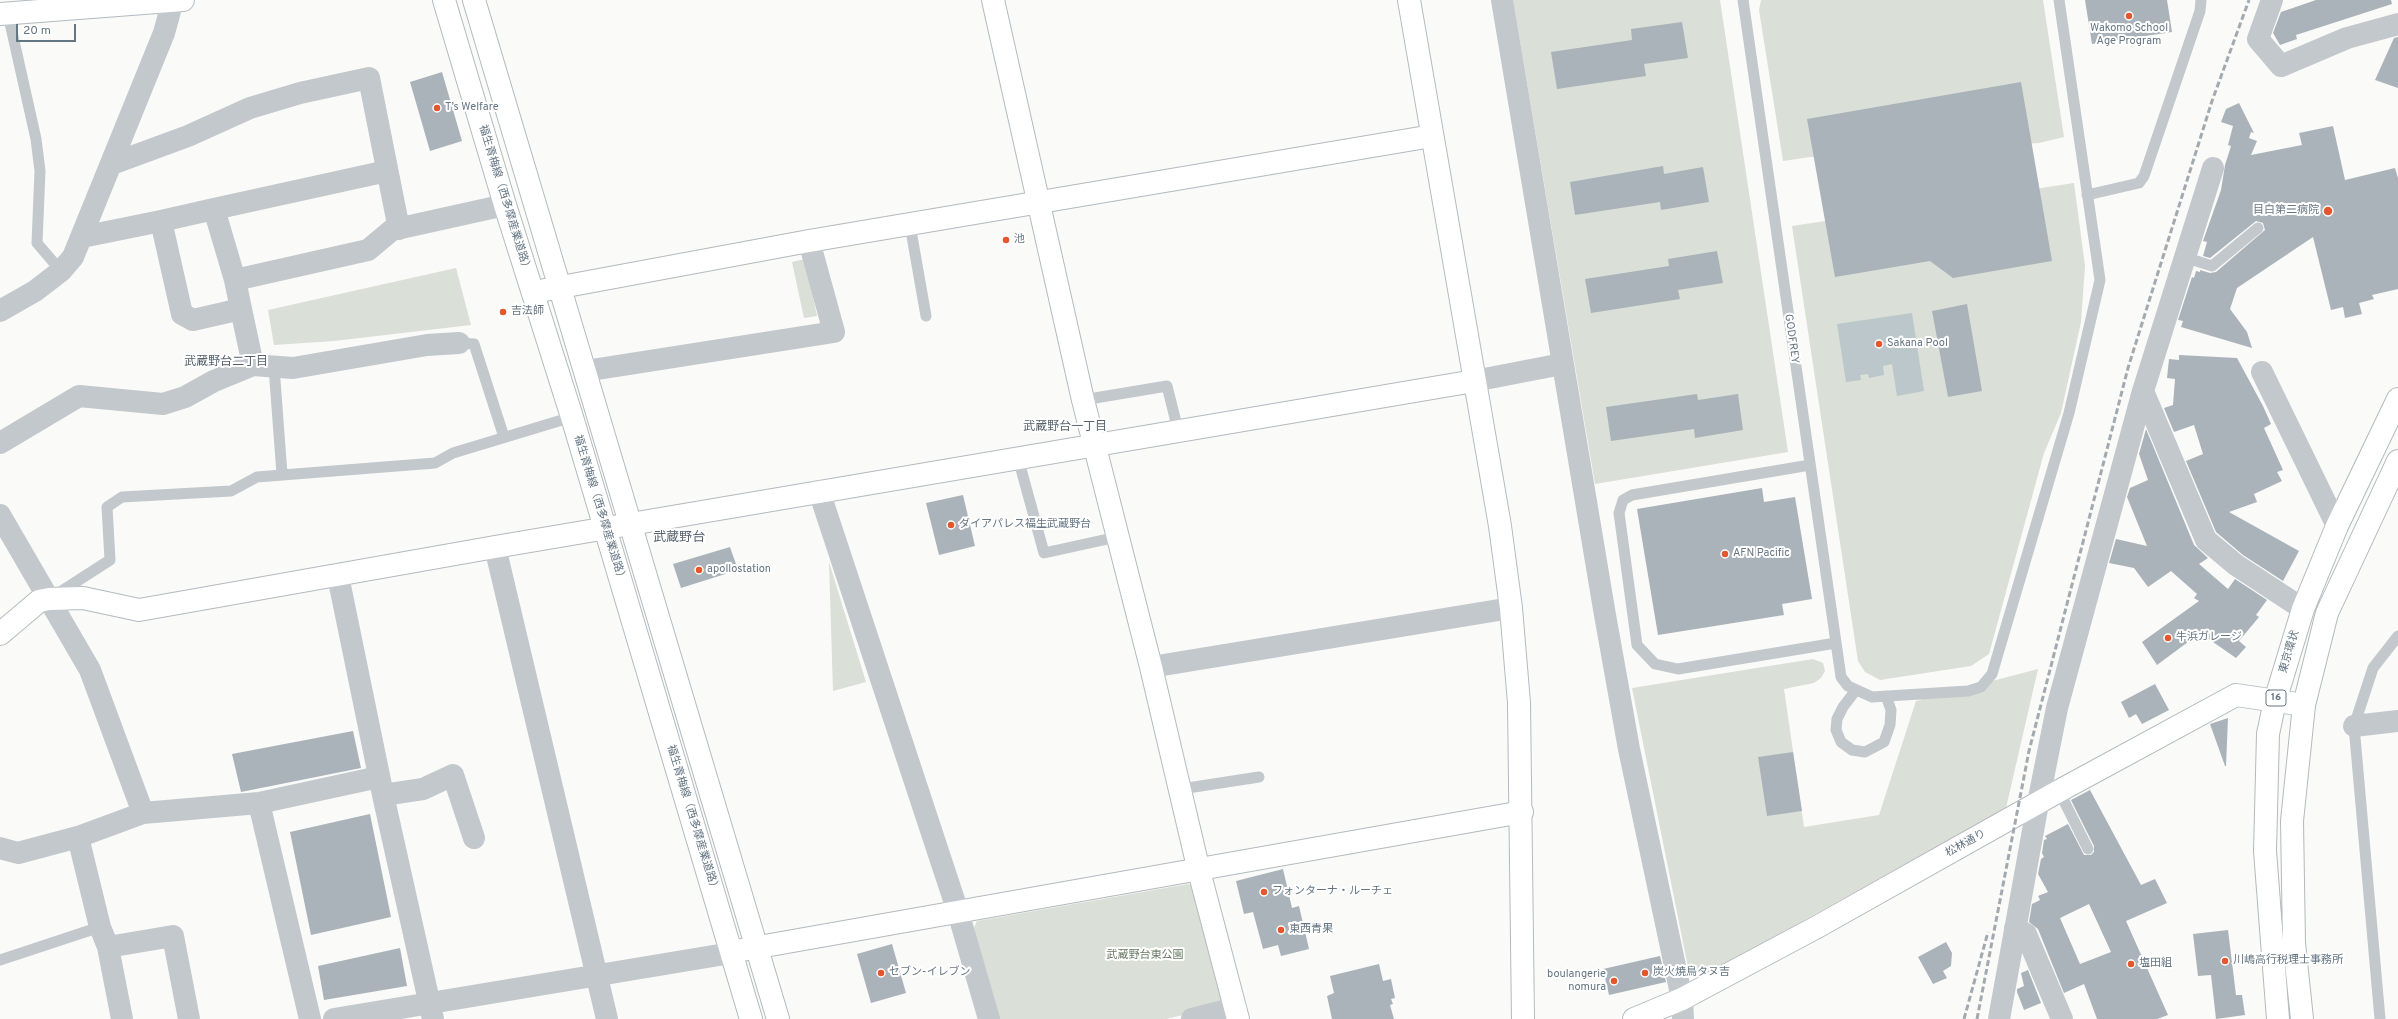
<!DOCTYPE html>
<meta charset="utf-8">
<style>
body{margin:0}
#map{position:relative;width:2398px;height:1019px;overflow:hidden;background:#fafaf8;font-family:Overpass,sans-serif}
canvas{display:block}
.scale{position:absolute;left:16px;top:24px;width:60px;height:18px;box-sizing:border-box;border:2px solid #657683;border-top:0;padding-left:5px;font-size:12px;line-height:14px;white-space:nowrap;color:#657683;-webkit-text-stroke:3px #fff;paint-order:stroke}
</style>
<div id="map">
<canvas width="2398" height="1019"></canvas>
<div class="scale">20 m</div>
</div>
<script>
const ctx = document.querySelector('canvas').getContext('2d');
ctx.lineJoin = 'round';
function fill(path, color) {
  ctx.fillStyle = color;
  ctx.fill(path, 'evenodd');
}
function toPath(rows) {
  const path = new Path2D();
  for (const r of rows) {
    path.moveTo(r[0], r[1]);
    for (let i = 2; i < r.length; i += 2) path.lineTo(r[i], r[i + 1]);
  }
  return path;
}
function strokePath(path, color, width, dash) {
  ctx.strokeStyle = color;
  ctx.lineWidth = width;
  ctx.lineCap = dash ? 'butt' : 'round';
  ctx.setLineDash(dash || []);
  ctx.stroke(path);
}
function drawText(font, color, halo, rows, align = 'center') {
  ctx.font = font + ' Overpass,"Noto Sans JP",sans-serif';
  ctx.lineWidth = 4;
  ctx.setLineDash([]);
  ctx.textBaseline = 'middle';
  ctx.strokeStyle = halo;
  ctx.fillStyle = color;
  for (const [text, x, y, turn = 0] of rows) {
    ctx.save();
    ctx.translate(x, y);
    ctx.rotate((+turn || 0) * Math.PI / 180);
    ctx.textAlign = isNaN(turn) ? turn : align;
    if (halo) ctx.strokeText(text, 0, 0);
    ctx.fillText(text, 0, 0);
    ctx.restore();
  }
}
fill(toPath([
 [1513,0,1720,0,1788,452,1595,484],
 [1761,0,2043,0,2064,137,2039,143,1810,157,1783,161,1759,10],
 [2074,183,2085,266,2081,322,2061,413,2044,453,1989,654,1971,666,1880,680,1865,672,1858,661,1792,226],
 [805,259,817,316,804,318,792,262],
 [456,268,471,325,334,341,274,345,268,310],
 [829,562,866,682,833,691],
 [1813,659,1823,663,1825,671,1821,678,1814,683,1784,689,1804,827,1879,815,1916,701,2038,669,2006,808,1700,978,1689,972,1632,688],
 [1188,884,1193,886,1225,998,1221,1006,1166,1019,997,1019,973,930,977,921]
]), '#dadfd7');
fill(toPath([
 [1912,313,1924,391,1897,396,1892,364,1883,366,1884,375,1869,378,1868,374,1860,375,1861,380,1846,382,1837,324]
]), '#bbc7cb');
fill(toPath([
 [2085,0,2167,0,2172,32,2092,44],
 [2316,0,2391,0,2392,4,2296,35,2297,39,2280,45,2273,33,2281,12],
 [1682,22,1688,58,1644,64,1646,76,1557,89,1551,52,1632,40,1631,29],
 [2398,37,2398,88,2375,80,2394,38],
 [442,72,462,141,430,151,410,82],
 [2021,82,2052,261,1953,278,1930,261,1835,277,1807,119],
 [2239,103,2254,133,2251,132,2249,138,2257,141,2251,155,2302,145,2299,133,2333,126,2345,180,2395,168,2398,178,2398,289,2372,295,2374,299,2359,303,2362,314,2345,318,2343,307,2331,310,2313,237,2237,288,2230,309,2247,332,2252,348,2181,327,2183,321,2178,320,2192,277,2194,278,2196,271,2200,272,2200,270,2210,273,2216,272,2265,230,2263,223,2256,221,2210,258,2203,256,2207,242,2203,241,2221,190,2225,165,2231,146,2228,145,2233,126,2221,122,2226,109],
 [1663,166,1664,174,1703,167,1709,202,1661,210,1660,202,1575,215,1570,182],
 [1717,251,1723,283,1678,290,1680,299,1591,313,1585,279,1669,266,1668,259],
 [1967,304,1982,391,1948,397,1932,311],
 [2179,355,2237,358,2263,406,2271,424,2264,428,2283,470,2277,472,2282,481,2254,494,2257,502,2229,512,2299,551,2283,581,2243,555,2216,532,2186,461,2203,454,2194,425,2174,432,2164,408,2173,405,2175,379,2167,378,2169,359,2179,360],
 [1697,394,1698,400,1738,394,1743,430,1695,438,1694,429,1611,441,1606,407],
 [2146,429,2194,545,2208,558,2199,564,2228,589,2235,579,2267,600,2256,615,2259,617,2239,641,2246,647,2236,658,2200,633,2157,665,2142,642,2199,601,2194,598,2197,594,2171,571,2148,587,2134,568,2109,563,2116,539,2147,546,2127,497,2130,488,2148,480,2139,454],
 [1762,488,1764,502,1795,497,1812,599,1782,604,1784,615,1658,635,1637,509],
 [963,495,975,546,939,555,926,503],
 [730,547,738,570,681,588,673,564],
 [2155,684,2169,710,2142,724,2136,714,2129,718,2121,702],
 [2228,718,2226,766,2225,766,2210,724],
 [353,731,361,768,241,792,232,754],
 [1793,752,1802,811,1767,816,1758,757],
 [2090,790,2141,885,2155,879,2167,903,2126,921,2168,1015,2157,1019,2097,1019,2084,984,2064,993,2038,929,2029,922,2032,904,2040,900,2038,896,2048,892,2038,874,2041,859,2044,857,2042,853,2044,840,2047,839,2045,836,2068,824,2084,855,2091,855,2094,852,2094,846,2071,800],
 [2089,904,2111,952,2080,964,2060,918],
 [370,814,391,917,311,935,290,832],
 [1283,869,1292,908,1299,906,1309,949,1281,956,1278,945,1263,949,1253,912,1244,914,1236,881],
 [2228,930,2236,995,2242,995,2245,1015,2216,1019,2211,975,2198,976,2193,934],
 [1946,942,1952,953,1951,966,1943,971,1947,978,1933,984,1918,957],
 [892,944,906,993,871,1003,857,954],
 [400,948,407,986,324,1000,318,966],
 [1660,956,1666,982,1609,995,1603,969],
 [1379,964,1383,981,1391,979,1395,998,1391,999,1393,1004,1390,1005,1394,1019,1332,1019,1327,996,1334,993,1330,976],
 [2028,970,2041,1003,2024,1010,2017,992,2017,989,2024,986,2021,973]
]), '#aab3b9');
const secondary = toPath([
 [444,0,505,205,572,417,751,1019],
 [474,0,778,1019],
 [993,0,1083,400,1151,667,1199,871,1238,1019],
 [1409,0,1500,526,1511,608,1519,703,1523,1019],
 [0,14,183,0],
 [545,290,809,241,1432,136],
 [0,634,39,601,49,599,83,598,139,610,495,547,1474,381],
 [742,950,1522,812],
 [1634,1019,1682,999,1817,927,2059,791,2236,695,2304,705]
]);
const highway = toPath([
 [2278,1019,2265,851,2268,734,2275,701,2303,609,2337,526,2398,399],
 [2302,1019,2294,943,2292,821,2304,705,2327,613,2398,461]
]);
strokePath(secondary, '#b3babf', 24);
strokePath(highway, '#b4b9bd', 24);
strokePath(toPath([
 [1743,0,1841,677,1848,686,1872,697,1968,691,1981,687,1992,674,2069,413,2100,280,2059,0],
 [8,14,36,139,40,171,37,243,61,271],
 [2087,195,2139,183,2144,176,2200,11,2201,0],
 [910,225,926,316],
 [2184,257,2212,266,2258,228],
 [459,343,474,344,504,437],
 [274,367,282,474],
 [1083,400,1167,386,1178,430],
 [1018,458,1044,553,1117,537],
 [1810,465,1632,495,1623,500,1619,513,1637,645,1655,664,1678,669,1836,643],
 [54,596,110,560,107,507,122,497,231,491,257,477,435,463,453,453,572,417],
 [1856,690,1843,707,1837,719,1836,730,1841,742,1852,750,1865,752,1884,742,1890,725,1891,710,1886,696],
 [1181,789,1259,777],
 [2059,791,2088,849],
 [0,960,100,927],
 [2380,1019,2354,726,2373,668,2398,636]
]), '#c3c8cc', 11);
strokePath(toPath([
 [1502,0,1605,615,1629,749,1682,999,1683,1019],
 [2272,0,2258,39,2281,66,2347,38,2398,24],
 [112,164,188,136,250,108,300,93,369,78,399,229],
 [2213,168,2143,391,2206,540,2236,565,2303,609],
 [214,209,387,171],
 [82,237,161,221],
 [235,280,368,250,392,230,505,205],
 [241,309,193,320,182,314,161,221,214,209,235,280,241,309,253,365],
 [0,311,35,291,61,271,73,257,164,33,173,0],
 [585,371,834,332,809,241],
 [2262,372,2337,526],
 [1474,381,1562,364],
 [0,443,79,396,163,404,185,397,214,381,253,365,293,368,427,345,459,343],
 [819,491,958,912,989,1019],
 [0,515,90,670,143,813],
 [495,547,607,1019],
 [338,576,383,795,433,1019],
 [1151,667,1511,608],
 [2354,726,2398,721],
 [383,795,423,789,453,775,474,838],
 [259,803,310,1019],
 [78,837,100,927,108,947,122,1019],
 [0,848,18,853,78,837,143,813,259,803,379,777],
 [2015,928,2026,934,2062,1019],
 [108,947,173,936,189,1019],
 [334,1019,731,953],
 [1192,1019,1236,1008],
 [1999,1019,2038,803,2057,708,2143,391]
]), '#c3c8cc', 22);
strokePath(secondary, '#fff', 22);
strokePath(highway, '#fff', 22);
strokePath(toPath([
 [1964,1019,1988,932],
 [1977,1019,2029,751,2128,368,2212,101,2249,0]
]), '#a2aab0', 3, [6, 3]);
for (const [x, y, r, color] of [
 [2129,16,4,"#e4572e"],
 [437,108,4,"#e4572e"],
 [2328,211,5,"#e4572e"],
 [1006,240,4,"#e4572e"],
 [503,312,4,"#e4572e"],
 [1879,344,4,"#e4572e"],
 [951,525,4,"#e4572e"],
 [1725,554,4,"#e4572e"],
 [699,570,4,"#e4572e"],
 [2168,638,4,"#e4572e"],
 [1264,892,4,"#e4572e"],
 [1281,930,4,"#e4572e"],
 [2225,961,4,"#e4572e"],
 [2131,964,4,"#e4572e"],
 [881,973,4,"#e4572e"],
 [1645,973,4,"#e4572e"],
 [1614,981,4,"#e4572e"]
]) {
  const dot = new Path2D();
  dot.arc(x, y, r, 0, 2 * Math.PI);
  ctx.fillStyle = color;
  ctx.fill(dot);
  strokePath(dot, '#fff', 1.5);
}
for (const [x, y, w] of [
 [2276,698,20]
]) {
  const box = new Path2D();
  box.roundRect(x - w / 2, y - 8, w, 16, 3);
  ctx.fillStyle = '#fff';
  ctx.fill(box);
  strokePath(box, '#657683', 1);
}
drawText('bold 10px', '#657683', null, [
 ["16",2276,698]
]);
drawText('11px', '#657683', '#fff', [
 ["Wakomo School",2129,29,"center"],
 ["Age Program",2129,42,"center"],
 ["T’s Welfare",445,108],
 ["目白第二病院",2319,211,"right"],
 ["池",1014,240],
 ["吉法師",511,312],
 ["Sakana Pool",1887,344],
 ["ダイアパレス福生武蔵野台",959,525],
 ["AFN Pacific",1733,554],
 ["apollostation",707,570],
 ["牛浜ガレージ",2176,638],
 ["フォンターナ・ルーチェ",1272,892],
 ["東西青果",1289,930],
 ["川嶋高行税理士事務所",2233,961],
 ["塩田組",2139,964],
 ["セブン-イレブン",889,973],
 ["炭火焼鳥タヌ吉",1653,973],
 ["boulangerie",1606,975,"right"],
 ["nomura",1606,988,"right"]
], 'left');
drawText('11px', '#657683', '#fff', [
 ["福生青梅線（西多摩産業道路）",504,199,73],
 ["GODFREY",1791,339,82],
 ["福生青梅線（西多摩産業道路）",599,509,73],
 ["東京環状",2290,652,-73],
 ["福生青梅線（西多摩産業道路）",692,819,73],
 ["松林通り",1966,844,-29]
]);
drawText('11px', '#687a64', '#fff', [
 ["武蔵野台東公園",1145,956]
]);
drawText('12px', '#57646e', '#fff', [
 ["武蔵野台二丁目",226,363],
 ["武蔵野台一丁目",1065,428]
]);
drawText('13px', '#57646e', '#fff', [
 ["武蔵野台",679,538]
]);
</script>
